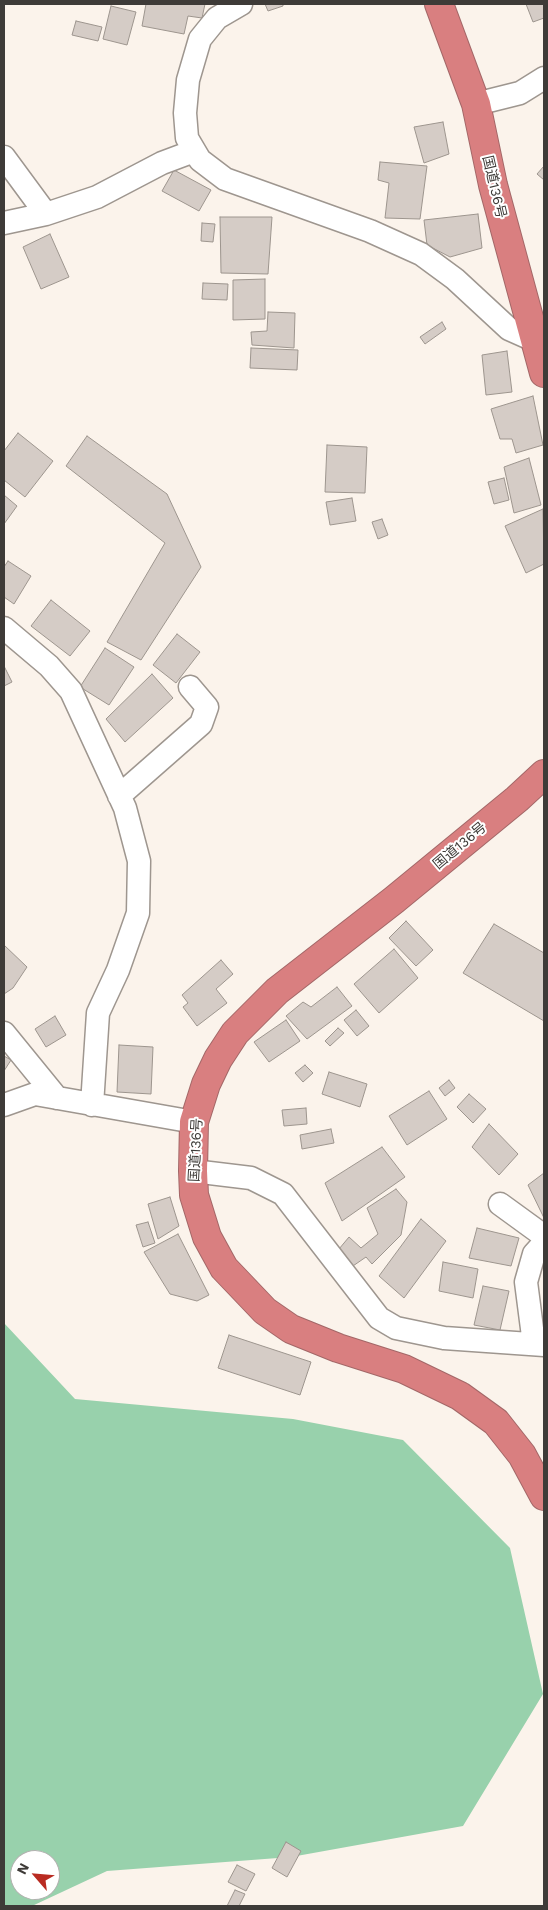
<!DOCTYPE html>
<meta charset="utf-8">
<style>
body{margin:0}
#map{position:relative;width:548px;height:1910px;overflow:hidden;background:#fbf3eb;font-family:"Work Sans",sans-serif}
canvas{display:block}
.frame{position:absolute;inset:0;border:5px solid #3e3b38;pointer-events:none}
.north{position:absolute;left:10px;top:1850px;width:50px;height:50px;box-sizing:border-box;background:#fff;border:1px solid #b2b1af;border-radius:50%;rotate:297deg;font-size:14px;font-weight:700;line-height:20px;text-align:center;color:#3e3b38}
.north::after{content:'';display:block;margin:auto;width:18px;height:22px;background:#b92b21;clip-path:polygon(50% 0,100% 100%,50% 72%,0 100%)}
</style>
<div id="map">
<canvas width="548" height="1910"></canvas>
<div class="frame"></div>
<div class="north">N</div>
</div>
<script>
const ctx = document.querySelector('canvas').getContext('2d');
ctx.lineJoin = 'round';
function fill(path, color) {
  ctx.fillStyle = color;
  ctx.fill(path, 'evenodd');
}
function toPath(rows) {
  const path = new Path2D();
  for (const r of rows) {
    path.moveTo(r[0], r[1]);
    for (let i = 2; i < r.length; i += 2) path.lineTo(r[i], r[i + 1]);
  }
  return path;
}
function strokePath(path, color, width, dash) {
  ctx.strokeStyle = color;
  ctx.lineWidth = width;
  ctx.lineCap = dash ? 'butt' : 'round';
  ctx.setLineDash(dash || []);
  ctx.stroke(path);
}
function drawText(font, color, halo, rows, align = 'center') {
  ctx.font = font + ' "Work Sans","Noto Sans JP",sans-serif';
  ctx.lineWidth = 4;
  ctx.setLineDash([]);
  ctx.textBaseline = 'middle';
  ctx.strokeStyle = halo;
  ctx.fillStyle = color;
  for (const [text, x, y, turn = 0] of rows) {
    ctx.save();
    ctx.translate(x, y);
    ctx.rotate((+turn || 0) * Math.PI / 180);
    ctx.textAlign = isNaN(turn) ? turn : align;
    if (halo) ctx.strokeText(text, 0, 0);
    ctx.fillText(text, 0, 0);
    ctx.restore();
  }
}
fill(toPath([
 [4,1323,75,1399,293,1419,403,1440,510,1548,543,1694,463,1826,291,1857,107,1871,32,1906,4,1906],
 [20,1860,50,1860,50,1890,20,1890]
]), '#98d1ac');
const building = toPath([
 [146,4,205,4,202,18,188,16,184,34,142,26,146,4],
 [265,4,283,4,283,6,268,11,265,4],
 [526,4,544,4,544,18,533,22,526,4],
 [111,6,136,12,127,45,103,39,111,6],
 [76,21,102,27,98,41,72,35,76,21],
 [443,122,449,154,424,163,414,127,443,122],
 [380,162,427,166,420,219,385,218,389,183,378,180,380,162],
 [544,166,544,180,537,174,544,166],
 [174,170,211,190,199,211,162,191,174,170],
 [478,214,482,248,450,257,427,245,424,220,478,214],
 [220,217,272,217,268,274,221,273,220,217],
 [202,223,215,224,213,242,201,241,202,223],
 [50,234,69,277,41,289,23,247,50,234],
 [265,279,265,319,233,320,233,280,265,279],
 [203,283,228,284,227,300,202,299,203,283],
 [268,312,295,313,294,348,252,345,251,332,267,331,268,312],
 [442,322,446,329,425,344,420,337,442,322],
 [251,348,298,350,297,370,250,368,251,348],
 [507,351,512,392,486,395,482,355,507,351],
 [533,396,543,445,516,453,512,439,500,439,491,409,533,396],
 [18,433,53,461,25,497,4,480,4,451,18,433],
 [87,436,167,494,201,567,141,660,107,642,165,543,66,466,87,436],
 [327,445,367,447,365,493,325,492,327,445],
 [529,458,541,505,514,513,504,467,529,458],
 [504,478,509,500,494,504,488,482,504,478],
 [4,495,17,506,4,524,4,495],
 [352,498,356,521,330,525,326,502,352,498],
 [543,509,544,564,526,573,505,526,543,509],
 [382,519,388,535,378,539,372,522,382,519],
 [8,561,31,576,14,604,4,597,4,567,8,561],
 [51,600,90,631,70,656,31,626,51,600],
 [177,634,200,652,176,683,153,665,177,634],
 [105,648,134,667,109,705,80,687,105,648],
 [4,666,12,682,4,686,4,666],
 [152,674,173,698,125,742,106,719,152,674],
 [406,921,433,950,416,966,389,938,406,921],
 [494,924,544,953,544,1021,463,973,494,924],
 [4,945,27,967,13,988,4,994,4,945],
 [394,949,418,978,379,1013,354,984,394,949],
 [221,960,233,974,216,989,227,1003,197,1026,183,1007,188,1003,182,995,221,960],
 [337,987,352,1006,307,1039,286,1016,303,1002,311,1007,337,987],
 [356,1010,369,1026,357,1036,344,1020,356,1010],
 [55,1016,66,1035,46,1047,35,1029,55,1016],
 [286,1020,300,1041,269,1062,254,1042,286,1020],
 [338,1028,344,1033,330,1046,325,1041,338,1028],
 [119,1045,153,1047,151,1094,117,1092,119,1045],
 [4,1056,11,1060,4,1071,4,1056],
 [305,1065,313,1073,303,1082,295,1073,305,1065],
 [329,1072,367,1084,360,1107,322,1094,329,1072],
 [449,1080,455,1088,445,1096,439,1088,449,1080],
 [429,1091,447,1119,407,1145,389,1116,429,1091],
 [469,1094,486,1109,473,1123,457,1107,469,1094],
 [306,1108,307,1124,284,1126,282,1110,306,1108],
 [489,1124,518,1154,499,1175,472,1147,489,1124],
 [331,1129,334,1143,302,1149,300,1135,331,1129],
 [382,1147,405,1177,342,1221,325,1183,382,1147],
 [544,1173,544,1218,528,1185,544,1173],
 [396,1189,407,1202,401,1235,372,1264,366,1257,350,1268,339,1249,349,1237,361,1248,378,1234,367,1208,396,1189],
 [170,1197,179,1226,158,1239,148,1204,170,1197],
 [421,1219,446,1241,404,1298,379,1276,421,1219],
 [148,1222,155,1243,143,1247,136,1225,148,1222],
 [477,1228,519,1238,511,1266,469,1258,477,1228],
 [178,1234,209,1295,197,1301,170,1294,144,1252,178,1234],
 [443,1262,478,1269,473,1298,439,1291,443,1262],
 [483,1286,509,1291,500,1330,474,1325,483,1286],
 [229,1335,311,1362,300,1395,218,1368,229,1335],
 [286,1842,301,1851,287,1877,272,1868,286,1842],
 [237,1865,255,1874,246,1891,228,1882,237,1865],
 [235,1890,245,1894,239,1906,227,1906,235,1890]
]);
fill(building, '#d5ccc6');
strokePath(building, '#9d958e', 1);
const street = toPath([
 [241,4,217,18,200,39,188,80,185,113,187,138,200,160,225,179,370,231,421,254,455,279,509,329,536,341],
 [476,104,520,93,544,78],
 [4,157,46,214],
 [4,223,46,214,97,197,162,163,194,151],
 [4,628,49,666,71,691,125,808,139,861,138,913,118,970,98,1013,92,1105],
 [119,796,201,724,207,707,190,687],
 [4,1033,57,1098],
 [4,1105,35,1094,194,1122],
 [193,1171,251,1178,283,1194,379,1318,396,1328,444,1338,544,1345],
 [500,1204,544,1236],
 [534,1344,526,1282,534,1254,544,1243]
]);
const highway = toPath([
 [439,4,476,104,493,185,544,373],
 [544,774,517,799,394,900,277,991,235,1033,218,1059,206,1084,194,1122,193,1171,194,1195,207,1237,224,1268,265,1311,291,1329,338,1348,404,1369,460,1396,496,1422,522,1455,544,1496]
]);
strokePath(street, '#9e968f', 25);
strokePath(highway, '#a36767', 30);
strokePath(street, '#fff', 22);
strokePath(highway, '#d97f80', 28);
drawText('14px', '#3e3b38', '#fff', [
 ["国道136号",494,187,77],
 ["国道136号",460,846,-40],
 ["国道136号",196,1150,-87]
]);
</script>
